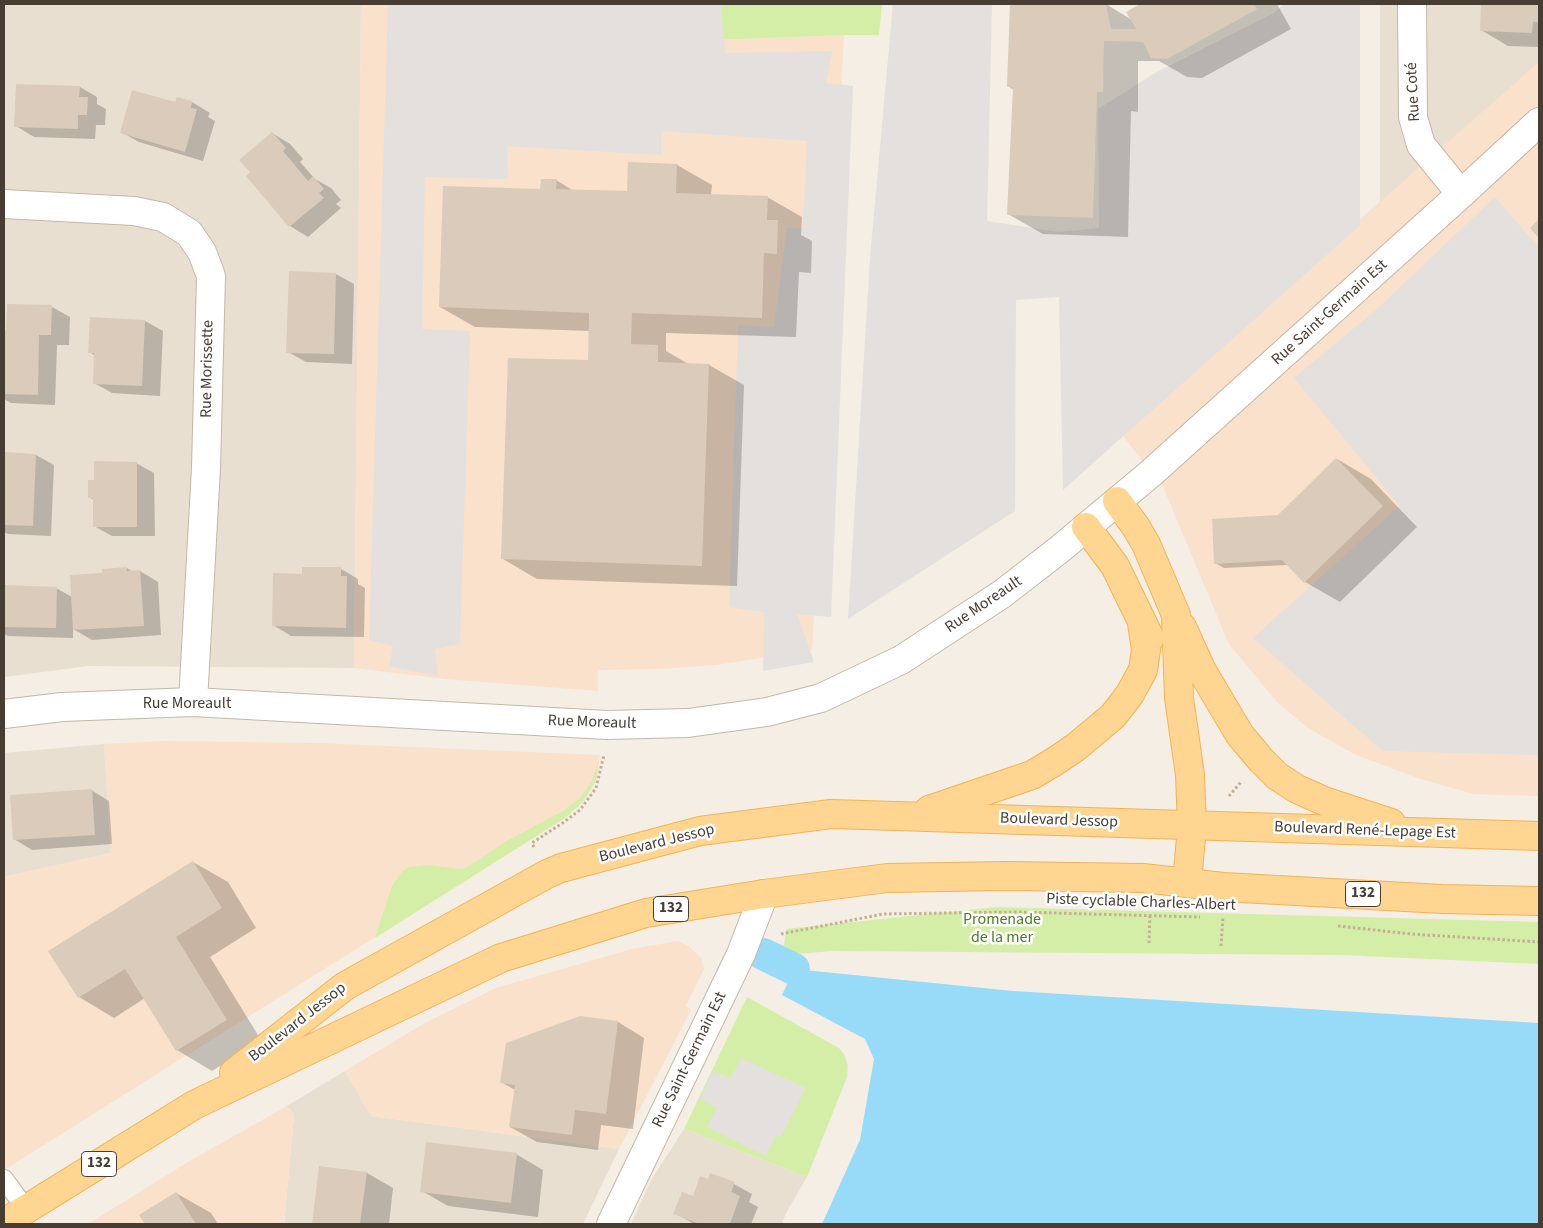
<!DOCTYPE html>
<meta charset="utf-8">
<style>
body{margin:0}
#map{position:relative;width:1543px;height:1228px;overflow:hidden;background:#f4eee4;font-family:"Source Sans 3",sans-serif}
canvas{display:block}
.frame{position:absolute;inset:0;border:5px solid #473d33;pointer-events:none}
</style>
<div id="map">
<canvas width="1543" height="1228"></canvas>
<div class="frame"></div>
</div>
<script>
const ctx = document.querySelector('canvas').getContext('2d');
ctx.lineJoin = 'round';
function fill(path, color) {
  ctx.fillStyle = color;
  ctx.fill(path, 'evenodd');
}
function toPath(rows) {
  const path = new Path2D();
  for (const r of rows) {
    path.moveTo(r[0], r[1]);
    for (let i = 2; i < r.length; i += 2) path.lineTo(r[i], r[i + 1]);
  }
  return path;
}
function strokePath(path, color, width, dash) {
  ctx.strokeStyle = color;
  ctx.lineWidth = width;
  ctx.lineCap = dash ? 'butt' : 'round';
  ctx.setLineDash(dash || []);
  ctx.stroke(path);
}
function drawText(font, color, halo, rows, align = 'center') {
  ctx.font = font + ' "Source Sans 3",sans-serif';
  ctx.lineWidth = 5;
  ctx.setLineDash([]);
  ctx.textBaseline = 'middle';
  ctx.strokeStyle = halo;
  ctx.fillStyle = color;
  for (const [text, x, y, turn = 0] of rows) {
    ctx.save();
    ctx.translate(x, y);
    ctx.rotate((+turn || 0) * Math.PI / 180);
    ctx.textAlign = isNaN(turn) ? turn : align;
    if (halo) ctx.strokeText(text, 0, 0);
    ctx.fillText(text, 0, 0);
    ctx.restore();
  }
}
fill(toPath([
 [4,4,361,4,354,668,88,666,4,677],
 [1380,4,1539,4,1539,63,1380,207],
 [104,744,111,853,4,877,4,753],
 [345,1071,371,1116,619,1149,583,1224,284,1224,294,1115,287,1106],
 [684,1129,807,1177,786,1213,782,1224,631,1224,651,1180]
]), '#e9dfd1');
fill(toPath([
 [361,4,715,4,714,40,844,35,812,650,716,665,658,669,598,670,598,691,445,679,354,668],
 [1539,62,1539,796,1473,794,1418,778,1354,754,1308,728,1277,702,1229,644,1163,487,1119,431],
 [163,741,317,743,600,755,596,781,582,803,565,818,4,1170,4,877,111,853,104,744],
 [678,941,689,946,701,958,704,969,686,1006,691,1010,619,1149,371,1116,345,1071,425,1023,496,988,632,949],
 [287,1106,294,1115,284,1224,88,1224,188,1162]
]), '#f9e1cc');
fill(toPath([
 [715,4,882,4,879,35,844,35,714,40],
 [599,761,596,781,582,803,565,818,375,938,392,886,402,872,409,867,426,865,462,869,479,860,503,843,563,811,579,799,592,781],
 [996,907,1539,922,1539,964,1341,955,833,951,783,955,786,929],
 [747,997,839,1048,844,1054,848,1066,847,1077,807,1177,684,1129]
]), '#d5eea7');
fill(toPath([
 [388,4,721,4,725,53,832,51,826,83,853,86,831,617,797,614,814,662,763,671,764,612,729,607,738,325,774,327,787,228,803,228,807,141,661,131,661,155,507,146,508,179,425,177,422,329,470,331,460,644,435,649,438,676,389,666,393,646,369,640],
 [893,4,992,4,987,221,1058,232,1099,228,1098,109,1155,73,1274,13,1284,4,1360,4,1360,225,1063,490,1059,297,1016,300,1015,511,848,619,870,258],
 [1495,197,1539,248,1539,755,1383,751,1253,638,1400,506,1294,378,1376,310],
 [741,1058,806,1088,781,1137,776,1135,766,1156,707,1127,717,1108,700,1099,713,1071,731,1078]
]), '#e4e0dd');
fill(toPath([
 [794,969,1013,991,1539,1023,1539,1224,822,1224,860,1140,874,1059,865,1039,782,995]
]), '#98dbf9');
fill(toPath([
 [1012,4,1106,4,1132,20,1128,12,1143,4,1277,4,1291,29,1202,78,1187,77,1159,61,1138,61,1138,112,1131,111,1128,237,1043,234,1008,214,1014,90,1008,86],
 [1482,4,1539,4,1539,47,1508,46,1481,30],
 [80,87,97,97,97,104,106,109,105,125,96,125,95,139,34,137,16,126],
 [177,98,192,102,210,113,208,117,215,121,203,161,139,142,121,132,176,103],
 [272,133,290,144,303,159,300,162,315,179,331,188,341,200,336,204,341,208,308,237,290,226,248,176,252,172],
 [630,163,677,165,712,185,711,195,767,197,802,217,801,235,812,241,811,273,799,272,796,337,666,333,666,351,690,365,709,365,744,385,737,586,537,579,503,559,589,361,590,331,475,327,440,307,542,190,556,180,574,191,628,192],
 [336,274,354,284,352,364,306,362,288,352],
 [52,307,70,317,69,345,57,345,55,405,11,403,4,399,4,331,7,331],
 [91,319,145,321,163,331,160,396,112,393,94,383,95,356,90,352],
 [4,453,36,455,54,465,51,536,8,534,4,532],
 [1337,459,1371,479,1417,527,1340,602,1305,582,1288,565,1224,568,1215,563,1279,516],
 [136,463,154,473,155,536,112,536,94,526,94,500,89,497,95,482],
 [127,568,133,572,140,571,158,582,161,635,92,640,73,629,73,638,8,636,4,634,4,587,56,588,72,597,103,574],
 [341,569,358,579,358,584,365,588,364,637,291,636,273,625,303,575],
 [91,790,109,801,112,844,32,850,14,839],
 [193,862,228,882,256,928,210,957,261,1040,212,1071,177,1050,145,998,114,1018,79,997],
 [618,1022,644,1038,633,1129,601,1125,598,1150,537,1142,510,1127,515,1090,501,1082],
 [516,1154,543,1170,538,1217,448,1206,422,1191],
 [320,1167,367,1173,393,1188,389,1224,313,1224],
 [708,1180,734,1184,752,1194,749,1202,758,1207,751,1224,694,1224,675,1213,694,1198],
 [176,1193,211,1213,218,1224,146,1224,141,1215]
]), '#0003');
strokePath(toPath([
 [763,954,794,969]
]), '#98dbf9', 32);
fill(toPath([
 [1010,4,1106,4,1111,29,1136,29,1126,12,1140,4,1254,4,1257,9,1167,59,1151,58,1143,42,1104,41,1103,92,1097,92,1093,218,1007,215,1013,87,1007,87],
 [1481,4,1539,4,1539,22,1533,22,1532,33,1480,31],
 [16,84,80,86,79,97,88,97,87,115,78,115,78,129,14,127],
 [132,90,175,102,177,97,192,101,191,108,197,109,185,152,120,133],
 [272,132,286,148,283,151,308,181,313,176,324,189,319,193,324,198,289,227,246,176,250,172,239,160],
 [628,162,677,164,676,193,768,196,767,220,778,220,777,254,764,253,762,318,632,313,631,344,658,345,658,362,709,364,702,566,501,559,508,358,588,360,589,313,439,307,443,186,540,189,541,179,557,179,556,189,627,191],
 [1539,219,1539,238,1530,228],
 [289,271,336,273,334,354,286,353],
 [7,304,52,305,51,335,39,335,38,395,4,394,4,330,6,330],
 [90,317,145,320,142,386,93,384,94,353,88,353],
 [4,452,36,454,33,526,4,525],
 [1336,458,1383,506,1304,583,1282,560,1214,564,1212,519,1278,515],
 [94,461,137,462,137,527,93,527,93,498,88,498,88,480,94,480],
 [127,567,127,571,140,570,144,626,73,630,70,575,102,573,102,569],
 [302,567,341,567,341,576,347,576,346,628,272,626,273,573,302,574],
 [4,585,57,587,56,628,4,627],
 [92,789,95,835,13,840,10,795],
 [193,861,222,908,176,937,227,1020,176,1051,125,969,78,998,48,951],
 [580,1016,618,1021,606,1114,575,1110,572,1135,509,1127,515,1085,500,1083,506,1043],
 [426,1142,517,1153,511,1203,420,1192],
 [319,1166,367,1172,360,1224,312,1224],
 [710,1173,735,1182,731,1192,740,1196,730,1224,700,1224,673,1214,682,1192,693,1196,700,1176,708,1179],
 [176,1192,196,1224,145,1224,139,1215]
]), '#dacbbb');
const service = toPath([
 [4,1179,26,1209]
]);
const minor = toPath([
 [1412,4,1413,117,1421,145,1461,194],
 [4,204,134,211,163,217,189,233,202,252,211,276,206,468,193,702],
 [611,1224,741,954,764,894]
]);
const tertiary = toPath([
 [4,714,62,707,193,702,607,725,688,723,767,712,821,698,901,660,1002,594,1060,549,1150,474,1461,194,1539,122]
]);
const primary = toPath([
 [1117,501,1136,527,1146,544,1176,615,1179,698,1190,775,1192,826,1187,883],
 [1086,527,1115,566,1150,638],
 [1182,627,1202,671,1240,735,1261,760,1277,776,1297,789,1324,801,1391,823],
 [929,810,1032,775,1054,762,1076,747,1113,716,1130,694,1143,670,1146,650,1142,623],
 [234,1073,345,986,547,874,561,868,700,831,831,814,1539,836],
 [4,1223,194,1105,501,958,646,913,764,894,887,878,1006,876,1143,878,1223,887,1442,899,1539,901]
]);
strokePath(service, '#c4b7a8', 20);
strokePath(minor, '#c4b7a8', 30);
strokePath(tertiary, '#c4b7a8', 30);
strokePath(primary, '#f2b354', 30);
strokePath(toPath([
 [1229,796,1241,782],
 [534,847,532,843,564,822,580,810,596,788,604,755],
 [1338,926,1411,934,1539,942],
 [781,934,883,914,1018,912,1200,917],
 [1149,943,1150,914],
 [1221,946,1223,917]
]), '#c4af95', 3, [2.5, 2.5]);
strokePath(service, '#fff', 18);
strokePath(minor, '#fff', 28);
strokePath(tertiary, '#fff', 28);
strokePath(primary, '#ffd592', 28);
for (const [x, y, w] of [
 [1363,894,35],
 [671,909,35],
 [99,1164,35]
]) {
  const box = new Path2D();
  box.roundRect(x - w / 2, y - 12.5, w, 25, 4);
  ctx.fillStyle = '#fff';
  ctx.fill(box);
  strokePath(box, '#473d33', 1);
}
drawText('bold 15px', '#473d33', null, [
 ["132",1363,894],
 ["132",671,909],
 ["132",99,1164]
]);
drawText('16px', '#473d33', '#fff', [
 ["Rue Coté",1414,92,-93],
 ["Rue Saint-Germain Est",1330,313,-42],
 ["Rue Morissette",208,369,-89],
 ["Rue Moreault",984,605,-34],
 ["Rue Moreault",187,704],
 ["Rue Moreault",592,723,2],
 ["Boulevard Jessop",1059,821,2],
 ["Boulevard René-Lepage Est",1365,831,2],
 ["Boulevard Jessop",657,844,-14],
 ["Piste cyclable Charles-Albert",1141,903,2],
 ["Boulevard Jessop",298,1023,-38],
 ["Rue Saint-Germain Est",690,1060,-64]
]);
drawText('16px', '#4d7f20', '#fff', [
 ["Promenade",1002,920],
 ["de la mer",1002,938]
]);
</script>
